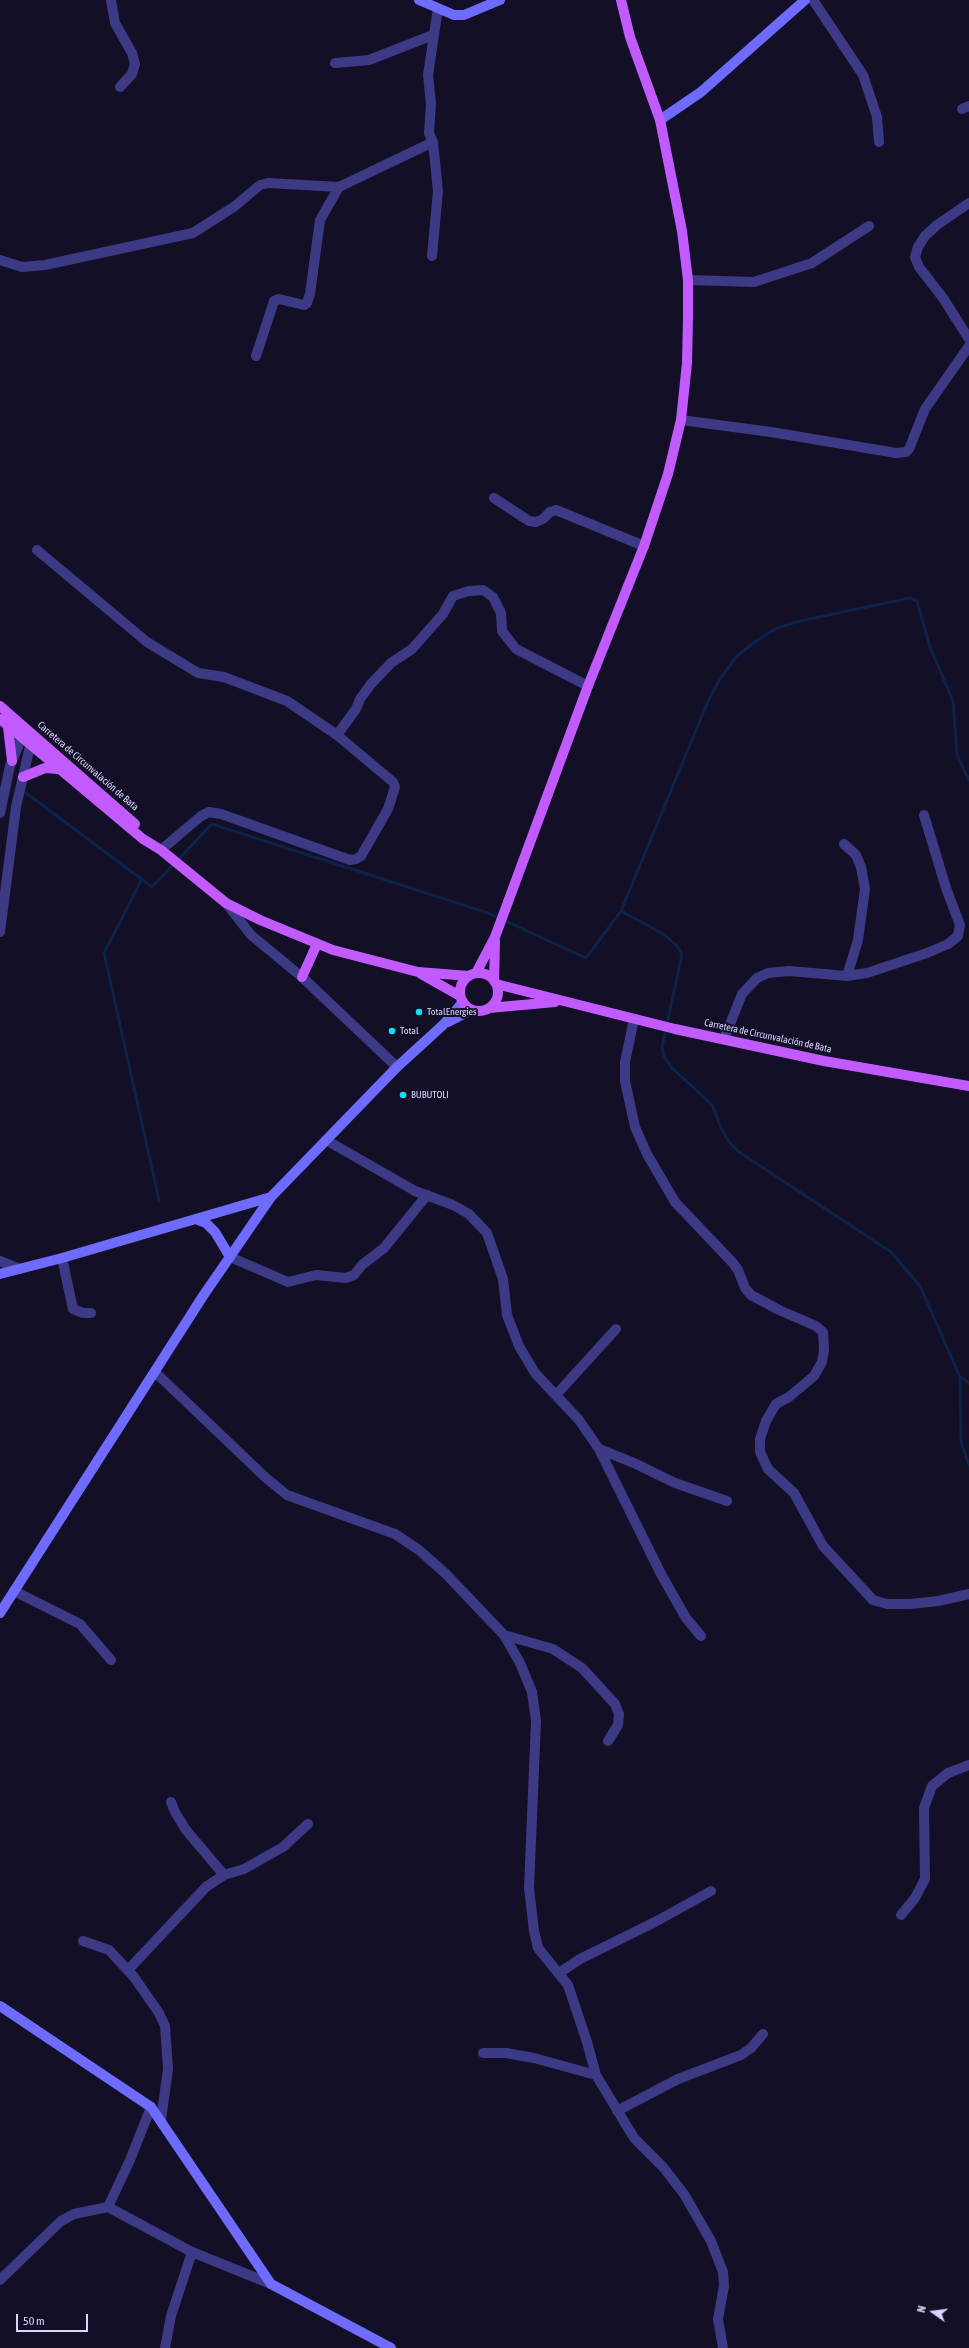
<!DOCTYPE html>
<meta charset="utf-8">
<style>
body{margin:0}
#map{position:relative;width:969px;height:2348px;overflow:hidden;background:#130f26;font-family:"Asap Condensed",sans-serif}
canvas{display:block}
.north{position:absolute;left:913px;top:2292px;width:40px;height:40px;-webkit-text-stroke:3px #130f26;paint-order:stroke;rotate:284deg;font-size:11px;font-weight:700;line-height:16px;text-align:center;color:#d9d4ff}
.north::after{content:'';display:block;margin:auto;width:14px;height:18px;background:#d9d4ff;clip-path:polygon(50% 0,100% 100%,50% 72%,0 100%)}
.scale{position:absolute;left:16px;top:2314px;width:72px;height:18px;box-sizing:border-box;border:2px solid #d9d4ff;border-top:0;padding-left:5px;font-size:12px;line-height:14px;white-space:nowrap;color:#d9d4ff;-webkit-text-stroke:3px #130f26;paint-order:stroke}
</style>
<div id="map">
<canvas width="969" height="2348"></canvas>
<div class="north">N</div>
<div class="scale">50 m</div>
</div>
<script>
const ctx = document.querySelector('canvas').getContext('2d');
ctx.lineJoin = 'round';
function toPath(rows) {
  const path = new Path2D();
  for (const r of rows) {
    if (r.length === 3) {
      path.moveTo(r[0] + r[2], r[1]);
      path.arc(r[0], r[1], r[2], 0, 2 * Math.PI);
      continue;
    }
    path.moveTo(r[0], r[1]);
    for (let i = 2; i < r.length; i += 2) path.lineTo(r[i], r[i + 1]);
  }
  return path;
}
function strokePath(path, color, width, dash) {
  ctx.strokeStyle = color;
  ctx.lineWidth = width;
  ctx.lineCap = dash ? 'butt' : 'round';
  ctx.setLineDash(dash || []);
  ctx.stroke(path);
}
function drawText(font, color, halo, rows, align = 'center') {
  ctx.font = font + ' "Asap Condensed",sans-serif';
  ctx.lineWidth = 4;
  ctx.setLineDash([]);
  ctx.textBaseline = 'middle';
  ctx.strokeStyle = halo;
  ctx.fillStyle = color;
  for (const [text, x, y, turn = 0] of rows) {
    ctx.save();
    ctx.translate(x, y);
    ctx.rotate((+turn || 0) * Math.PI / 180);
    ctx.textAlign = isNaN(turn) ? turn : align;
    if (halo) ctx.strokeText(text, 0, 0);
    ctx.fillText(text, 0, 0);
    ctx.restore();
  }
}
strokePath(toPath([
 [22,790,152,887,212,824,488,913,586,958,621,911,665,935,677,946,682,954,662,1047,664,1056,671,1067,712,1105,721,1128,729,1142,739,1152,891,1252,920,1286,960,1377,969,1383],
 [142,879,104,953,159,1200],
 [621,911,709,699,720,679,737,656,756,641,777,628,800,621,910,598,917,601,930,647,953,701,957,755,969,780],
 [960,1377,961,1442,969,1465]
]), '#0c2248', 3);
strokePath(toPath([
 [111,0,115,23,132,53,135,64,132,74,120,87],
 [813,0,863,75,877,117,879,142],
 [335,63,369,60,433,35],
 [962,109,969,106],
 [969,203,937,225,925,236,918,247,915,257,919,267,943,298,969,339],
 [432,256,438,191,433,142],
 [0,260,22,267,45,265,193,233,235,206,260,185,268,183,339,187,433,142,429,133,431,104,428,75,438,8],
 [688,280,754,282,812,263,869,226],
 [256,356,274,301,279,299,304,305,307,303,310,294,320,220,339,187],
 [681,420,771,432,896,453,906,452,909,449,925,409,969,346],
 [494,498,529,521,536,522,543,519,550,512,556,510,644,546],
 [37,550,147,642,198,673,224,677,287,701,337,735,393,782,395,787,388,809,361,856,356,859,350,860,221,814,209,812,201,816,161,850],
 [337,735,356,709,360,699,371,684,391,663,412,649,443,614,453,596,469,591,483,590,493,597,501,613,502,631,516,649,588,686],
 [0,813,10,766,25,729],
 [844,844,856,855,861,867,865,889,858,940,847,976],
 [226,903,251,935,302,977,397,1067],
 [0,932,16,807,30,746,34,738],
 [634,1019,625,1062,625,1081,635,1127,647,1154,675,1202,733,1263,738,1270,745,1288,751,1295,779,1310,816,1326,823,1332,824,1350,822,1362,814,1376,789,1397,776,1404,766,1421,760,1439,760,1452,768,1469,794,1493,823,1546,873,1600,887,1604,910,1604,938,1601,969,1594],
 [724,1039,742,994,757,978,768,973,789,971,847,976,867,973,927,953,948,944,958,936,960,925,946,888,924,815],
 [326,1140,415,1191,453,1205,469,1214,487,1233,503,1279,507,1315,519,1346,535,1373,579,1420,599,1449,661,1574,686,1618,701,1636],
 [230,1257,288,1282,316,1275,346,1278,354,1275,362,1265,384,1248,427,1195],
 [62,1258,73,1309,83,1313,91,1313],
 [0,1261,20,1269],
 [156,1373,265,1477,287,1495,395,1534,419,1550,446,1574,504,1635,520,1663,532,1692,536,1721,529,1888,534,1931,538,1948,568,1985,587,2042,596,2075],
 [556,1395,616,1329],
 [599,1449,634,1463,675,1483,727,1501],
 [14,1591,80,1624,111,1660],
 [504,1635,553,1649,582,1668,615,1704,619,1714,618,1725,608,1741],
 [171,1802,175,1812,186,1830,224,1875],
 [901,1915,915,1898,925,1879,924,1808,932,1786,948,1773,969,1765],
 [83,1941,109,1950,134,1977,159,2013,165,2026,168,2069,161,2120],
 [128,1970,206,1887,224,1875,244,1869,283,1847,308,1824],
 [559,1973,580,1959,655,1922,711,1891],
 [483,2053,506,2053,534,2058,596,2075,634,2138,663,2167,684,2194,711,2241,723,2272,724,2286,718,2319,723,2348],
 [151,2107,130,2160,108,2207,192,2252,271,2284],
 [617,2111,678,2079,741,2055,751,2048,763,2034],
 [0,2280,61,2221,74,2214,108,2207],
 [165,2348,171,2316,192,2252]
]), '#3d3a85', 10);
strokePath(toPath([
 [419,0,454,15,464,15,500,0],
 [660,120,701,92,805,0],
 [448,1022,471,1010],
 [196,1219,206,1223,215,1232,230,1257],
 [0,1274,62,1258,271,1197],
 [0,1613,203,1296,271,1197,397,1067,443,1025,463,1002],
 [0,2006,151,2107,271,2284,391,2348]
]), '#6f6bff', 10);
strokePath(toPath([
 [0,706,135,824],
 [0,719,143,839,161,850,226,903,260,920,333,950,418,972,469,976],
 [8,727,12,761],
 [23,777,45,768,58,769],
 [476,973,495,937,588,686,644,546,668,474,681,420,687,363,688,317,688,280,682,231,660,120,630,37,621,0],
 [479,992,19],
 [421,974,460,996],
 [302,977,317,944],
 [494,981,495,941],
 [496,984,675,1029,824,1061,969,1086],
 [489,1008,555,1002]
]), '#c25bff', 10);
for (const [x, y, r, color] of [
 [419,1012,4,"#00e5ff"],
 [392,1031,4,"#00e5ff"],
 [403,1095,4,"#00e5ff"]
]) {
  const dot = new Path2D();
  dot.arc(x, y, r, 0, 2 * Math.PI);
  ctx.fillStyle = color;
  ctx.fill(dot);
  strokePath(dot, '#130f26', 1.5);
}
drawText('10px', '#d9d4ff', '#130f26', [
 ["Carretera de Circunvalación de Bata",88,766,41],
 ["Carretera de Circunvalación de Bata",768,1036,12]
]);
drawText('10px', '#d9d4ff', '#130f26', [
 ["TotalEnergies",427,1012],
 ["Total",400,1031],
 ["BUBUTOLI",411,1095]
], 'left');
</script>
